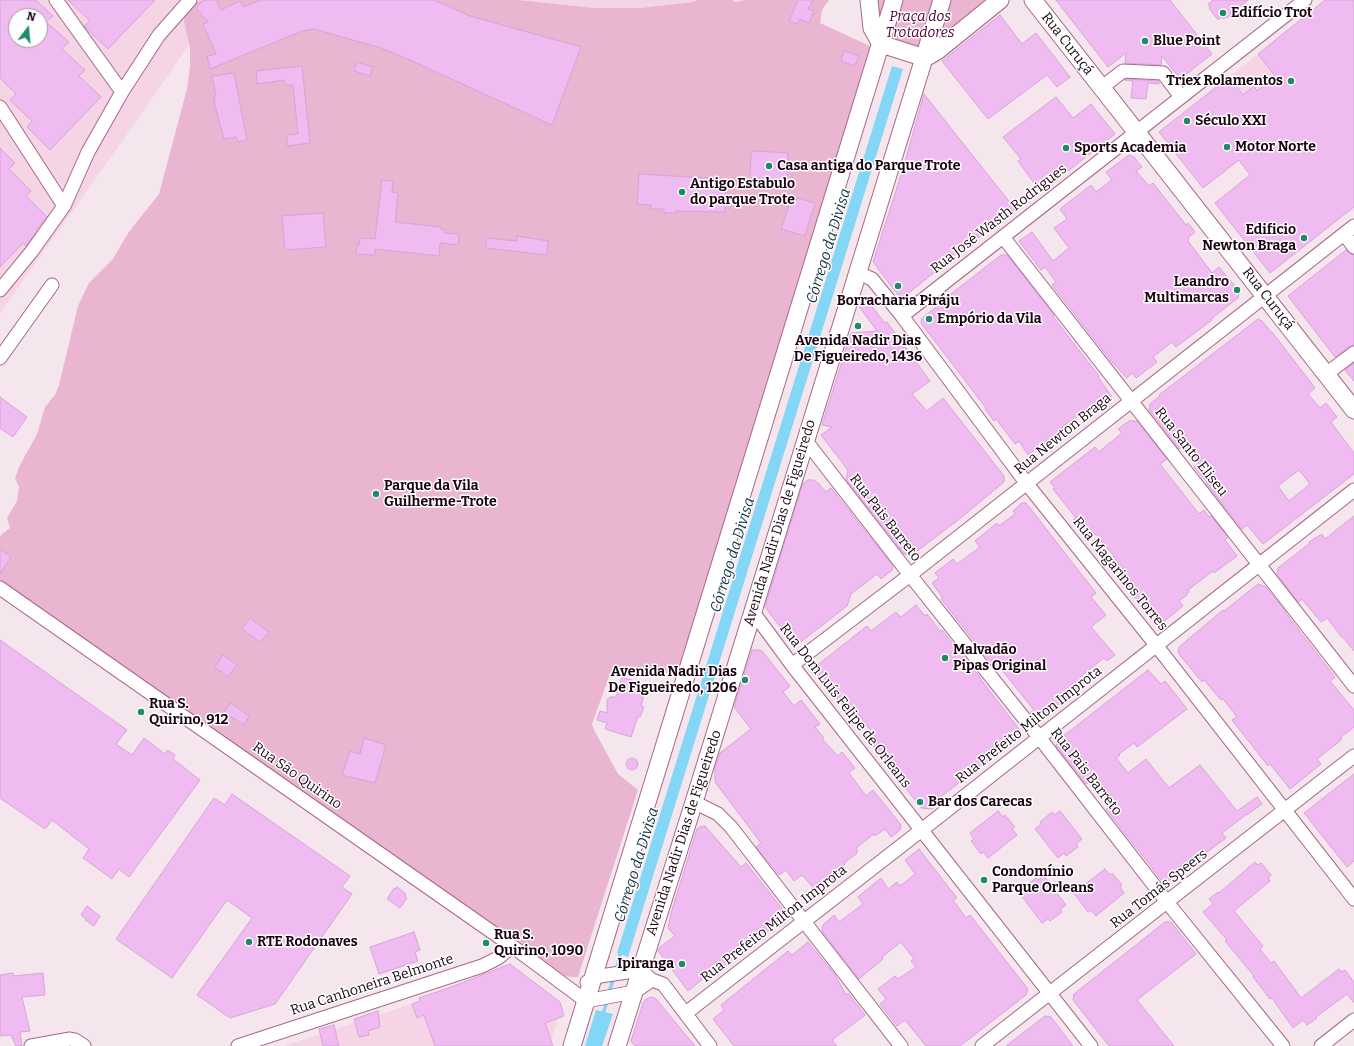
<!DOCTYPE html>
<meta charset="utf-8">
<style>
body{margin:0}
#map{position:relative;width:1354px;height:1046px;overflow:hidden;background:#f5e6ed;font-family:Bitter,serif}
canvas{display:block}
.north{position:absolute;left:8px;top:8px;width:40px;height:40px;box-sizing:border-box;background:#fff;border:1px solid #a39aa0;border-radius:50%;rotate:16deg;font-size:11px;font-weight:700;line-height:16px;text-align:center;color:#1a0311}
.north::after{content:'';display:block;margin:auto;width:14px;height:18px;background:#208966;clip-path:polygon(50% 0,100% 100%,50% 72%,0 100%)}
</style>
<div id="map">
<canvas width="1354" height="1046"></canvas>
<div class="north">N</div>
</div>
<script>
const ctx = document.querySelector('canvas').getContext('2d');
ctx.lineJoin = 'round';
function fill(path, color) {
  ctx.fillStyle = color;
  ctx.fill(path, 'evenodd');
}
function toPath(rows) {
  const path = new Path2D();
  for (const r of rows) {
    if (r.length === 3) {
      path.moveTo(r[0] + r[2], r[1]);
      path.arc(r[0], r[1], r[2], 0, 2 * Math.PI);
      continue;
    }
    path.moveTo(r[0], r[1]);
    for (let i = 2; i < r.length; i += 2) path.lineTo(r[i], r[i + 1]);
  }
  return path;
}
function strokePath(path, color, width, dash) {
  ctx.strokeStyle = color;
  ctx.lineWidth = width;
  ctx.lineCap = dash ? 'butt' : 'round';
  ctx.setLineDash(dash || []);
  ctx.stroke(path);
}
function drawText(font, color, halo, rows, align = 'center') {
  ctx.font = font + ' Bitter,serif';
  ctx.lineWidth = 3;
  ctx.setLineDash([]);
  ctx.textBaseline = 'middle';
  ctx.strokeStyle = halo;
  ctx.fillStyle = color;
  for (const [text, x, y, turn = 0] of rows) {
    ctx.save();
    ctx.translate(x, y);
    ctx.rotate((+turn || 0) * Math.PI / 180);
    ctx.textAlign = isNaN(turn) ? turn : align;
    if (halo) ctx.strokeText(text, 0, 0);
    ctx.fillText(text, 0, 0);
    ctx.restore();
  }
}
fill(toPath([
 [0,0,202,0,193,4,184,22,189,45,128,133,0,313],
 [16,16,40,16,40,40,16,40],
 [518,0,698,0,693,2,640,8,594,8],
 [1258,54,1313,125,1285,147,1229,77],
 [505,973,559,1016,549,1046,284,1046]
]), '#f5d4e5');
fill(toPath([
 [202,0,518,0,594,8,640,8,693,2,698,0,732,0,736,2,745,0,829,0,822,10,820,23,872,47,678,673,618,672,610,674,592,724,594,730,618,774,638,790,578,977,572,977,565,976,0,580,0,538,1,535,10,528,7,518,17,501,19,487,15,478,20,465,37,434,45,407,55,395,59,385,78,306,89,283,113,259,128,233,159,194,187,89,190,67,190,48,184,22,185,11,193,4],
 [875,0,992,0,942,40,919,51,887,41,880,30]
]), '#e9b5d1');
fill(toPath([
 [892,66,903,69,628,957,623,955,617,953],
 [596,1010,613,1014,602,1046,585,1046]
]), '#84d6f6');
strokePath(toPath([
 [616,970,621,951],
 [609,993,614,976],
 [603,1014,608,999]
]), '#84d6f6', 3.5);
const building = toPath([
 [0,0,36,0,53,16,46,22,69,42,62,49,85,70,79,76,101,97,50,150,27,127,32,121,10,100,16,94,0,78,0,0],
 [16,16,40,16,40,40,16,40,16,16],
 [68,0,155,0,108,49,84,26,90,21,68,0],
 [204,0,216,0,221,10,240,1,243,7,261,0,434,0,470,16,581,47,552,125,410,60,381,48,314,29,302,31,210,69,207,56,216,54,203,24,208,22,196,8,204,0],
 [798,0,813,0,808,9,814,11,809,23,800,19,798,24,789,21,798,0],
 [1056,0,1170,0,1212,54,1180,79,1162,56,1161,65,1125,63,1126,53,1108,67,1056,0],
 [1213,0,1248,0,1239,7,1240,8,1227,18,1226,17,1223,19,1221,17,1218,20,1209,8,1210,7,1208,4,1213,0],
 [1325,0,1354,0,1354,207,1270,273,1215,203,1250,175,1239,160,1203,188,1159,132,1229,77,1243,95,1254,86,1257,91,1275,76,1258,54,1325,0],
 [1000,15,1022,44,1036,33,1070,77,1057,87,1047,75,988,119,942,61,1000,15],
 [844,51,859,56,855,66,841,61,844,51],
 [357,62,373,67,370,76,354,71,357,62],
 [302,66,310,143,287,146,287,135,298,134,293,85,285,85,284,80,257,84,256,71,302,66],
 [234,73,247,140,238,142,236,137,224,139,215,106,214,97,216,96,212,76,234,73],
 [1126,79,1159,81,1159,84,1148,83,1146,99,1131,98,1133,81,1124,80,1126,79],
 [924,94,1015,209,965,248,950,257,951,259,905,296,898,295,873,262,903,169,924,94],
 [1056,97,1073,118,1091,104,1115,134,1045,189,1043,187,1039,190,1018,161,1021,159,1003,137,1056,97],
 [0,148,15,163,9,169,31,191,26,196,47,217,36,230,37,231,26,246,23,243,0,267,0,148],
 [756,151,788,153,787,179,750,178,751,152,756,151],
 [1129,155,1134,157,1142,167,1136,171,1149,186,1153,183,1186,225,1188,223,1195,232,1188,238,1189,240,1188,241,1212,273,1219,267,1239,291,1238,298,1211,319,1212,320,1176,347,1172,342,1153,357,1157,362,1136,378,1132,373,1127,378,1111,361,1052,285,1056,282,1045,267,1041,270,1019,241,1032,232,1053,261,1069,248,1054,228,1067,219,1060,209,1091,185,1096,192,1112,180,1106,172,1129,155],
 [639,174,724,179,724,182,726,182,725,212,676,211,676,213,664,213,664,209,650,209,651,205,637,204,639,174],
 [382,180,393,181,392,192,398,193,395,222,441,227,441,229,445,230,445,233,459,234,458,245,440,243,439,256,375,249,375,255,356,254,357,245,359,245,360,238,375,239,382,180],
 [797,198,815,203,805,236,781,229,791,199,797,200,797,198],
 [323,213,326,247,285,250,282,216,323,213],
 [517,236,548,241,547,255,486,248,486,238,517,241,517,236],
 [1346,250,1351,254,1354,255,1354,345,1349,347,1335,357,1288,296,1346,250],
 [1001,255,1007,255,1054,315,1053,316,1054,318,1099,376,1098,377,1112,397,1089,415,1085,410,1062,427,1066,433,1057,440,1053,436,1028,455,1019,441,1015,444,996,419,994,421,985,409,986,408,921,323,922,318,952,295,951,294,1001,255],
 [870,304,885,323,887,322,930,381,912,394,927,411,943,398,1004,476,1004,482,962,517,912,555,904,554,846,480,848,470,821,435,832,427,822,425,851,333,877,331,858,305,870,304],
 [1258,319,1262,321,1271,332,1272,332,1315,388,1308,394,1320,408,1326,403,1337,417,1331,422,1354,453,1354,474,1263,544,1247,525,1242,529,1206,483,1207,482,1194,467,1199,463,1184,445,1179,449,1149,410,1150,404,1160,396,1159,395,1258,319],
 [1299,470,1310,484,1289,501,1278,486,1299,470],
 [1354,363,1354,381,1345,370,1354,363],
 [0,397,27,417,13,437,0,428,0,397],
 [1129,421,1137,421,1167,459,1160,464,1199,514,1204,510,1209,517,1211,516,1228,537,1225,540,1237,556,1214,573,1213,571,1188,590,1189,592,1186,595,1187,595,1179,601,1183,606,1161,624,1155,623,1120,578,1126,574,1113,556,1114,556,1095,534,1089,538,1073,520,1076,518,1053,489,1055,488,1050,482,1095,447,1099,452,1106,446,1122,433,1118,429,1129,421],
 [808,480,814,480,819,484,826,492,831,488,893,566,892,570,881,579,877,574,851,594,847,606,798,644,793,644,765,607,803,483,808,480],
 [1022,503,1026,503,1096,593,1091,597,1106,615,1091,627,1115,655,1107,661,1104,658,1082,675,1086,682,1040,719,1034,718,1030,713,1034,710,997,664,994,666,941,599,943,598,932,583,939,578,935,573,953,559,957,564,980,547,975,541,997,523,999,526,1015,514,1013,511,1022,503],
 [1354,516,1354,651,1345,640,1341,636,1327,618,1321,622,1302,599,1298,602,1277,574,1278,568,1310,543,1309,542,1317,537,1322,534,1325,539,1354,516],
 [0,549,11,557,0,574,0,549],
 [1258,584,1266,587,1286,612,1285,612,1335,677,1330,681,1354,710,1354,727,1341,737,1342,738,1340,741,1317,759,1321,764,1290,789,1270,764,1268,766,1232,720,1237,717,1223,699,1221,700,1204,680,1202,682,1178,653,1179,647,1223,610,1224,611,1258,584],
 [916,605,925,616,927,614,940,631,942,630,980,677,979,677,1019,729,1019,737,930,805,933,809,921,808,873,745,878,741,860,716,852,706,847,711,814,671,815,667,867,626,871,631,896,612,901,617,916,605],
 [250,618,269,632,260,642,242,629,250,618],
 [0,640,127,730,116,744,132,755,144,738,165,754,168,750,175,755,173,759,200,780,129,877,119,869,112,879,83,858,89,849,52,820,45,829,0,798,0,640],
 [752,650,758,650,762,651,790,686,783,692,794,706,801,700,820,724,815,727,824,738,822,739,838,756,842,752,855,768,849,773,866,796,873,790,901,825,900,830,891,837,885,829,875,836,874,834,856,848,858,851,856,852,857,853,844,863,845,864,836,871,841,876,818,893,802,875,794,881,786,870,779,875,756,847,761,843,715,782,715,768,720,753,751,729,734,707,752,650],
 [223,655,237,665,228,677,215,667,223,655],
 [1148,670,1161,684,1165,681,1187,709,1137,747,1134,743,1119,754,1120,755,1116,758,1128,773,1146,759,1169,788,1200,765,1237,811,1257,797,1262,804,1247,815,1247,814,1222,833,1226,838,1198,859,1195,856,1176,870,1179,874,1166,882,1163,882,1106,809,1112,804,1093,779,1086,784,1056,746,1057,741,1148,670],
 [622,677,647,685,641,706,644,707,640,717,638,716,631,737,605,729,607,723,597,720,600,711,607,713,607,700,610,697,616,697,622,677],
 [231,703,249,716,244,725,224,712,231,703],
 [364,738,386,745,375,783,342,775,350,751,360,754,364,738],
 [632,764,6],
 [1354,774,1354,861,1347,867,1304,813,1354,774],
 [232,794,350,876,342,887,352,894,275,1004,230,1018,197,995,252,918,227,900,172,978,116,939,214,798,225,805,232,794],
 [998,811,1003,817,1005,815,1015,827,1012,829,1017,835,988,858,983,852,981,854,971,841,974,839,970,833,998,811],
 [1060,811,1082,839,1076,844,1078,847,1066,856,1064,853,1058,858,1035,829,1041,824,1040,822,1052,812,1054,815,1060,811],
 [705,826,741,867,746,863,788,916,708,979,706,976,688,991,658,951,660,947,675,936,668,928,671,913,697,829,700,827,705,826],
 [919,849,957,898,953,900,966,918,970,915,1028,989,1026,995,960,1046,926,1046,905,1020,897,1026,880,1004,886,999,878,989,895,976,898,979,916,967,911,961,914,959,901,942,882,957,883,959,859,979,822,931,823,925,834,915,839,922,863,904,858,897,881,878,888,889,897,882,900,886,915,874,905,860,919,849],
 [1255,862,1258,865,1261,863,1271,875,1268,878,1270,881,1234,911,1263,946,1260,949,1271,963,1274,961,1301,998,1339,969,1341,972,1345,970,1354,982,1354,1003,1347,994,1316,1017,1317,1018,1307,1025,1303,1020,1293,1028,1272,998,1270,999,1253,977,1254,976,1225,941,1227,940,1203,912,1213,904,1209,899,1218,892,1219,893,1255,862],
 [1105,869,1110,875,1112,873,1122,885,1120,887,1124,893,1096,916,1091,910,1088,912,1074,893,1105,869],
 [1044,876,1066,905,1060,909,1062,912,1050,921,1048,919,1042,923,1020,894,1026,889,1024,887,1036,878,1038,880,1044,876],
 [397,887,406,894,405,896,407,898,400,908,387,899,394,888,396,889,397,887],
 [87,906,100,916,94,926,85,920,86,919,81,915,87,906],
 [1165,922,1171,922,1196,954,1137,1000,1174,1046,1109,1046,1073,1000,1074,994,1165,922],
 [414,932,420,950,415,952,418,961,379,974,370,947,414,932],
 [808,942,835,975,846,995,848,993,865,1015,832,1040,837,1046,734,1046,713,1019,724,1010,721,1005,788,951,792,955,808,942],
 [510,964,560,1002,564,1016,545,1023,553,1046,435,1046,424,1015,417,1018,412,1004,420,1001,419,998,454,986,510,964],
 [13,973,13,976,43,973,45,995,22,997,30,1031,20,1032,22,1046,16,1046,11,1035,0,1036,0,975,13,973],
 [652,997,656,999,695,1046,635,1046,631,1041,643,1003,646,999,652,997],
 [378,1011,380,1027,368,1031,369,1035,359,1037,354,1019,378,1011],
 [1045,1016,1051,1017,1073,1046,1006,1046,1045,1016],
 [334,1025,339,1046,323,1046,319,1029,334,1025]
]);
fill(building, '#efbbf0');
strokePath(building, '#d9a2db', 1);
const minor = toPath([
 [56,0,122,92],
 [1101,88,1123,71,1163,73,1181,97],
 [0,107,64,206],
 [1344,234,1354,247],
 [1003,237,1354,686],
 [858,273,872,279,902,316,1027,484,1156,645,1354,899],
 [0,290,32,251,64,206,88,152,122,92,159,35,190,0],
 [902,316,1305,0],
 [0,358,52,285],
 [1326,374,1354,353],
 [806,441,910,575,1039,737,1167,902,1283,1046],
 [0,588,512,946,586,1001,634,992,652,980],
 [753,612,792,665,1091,1046],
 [792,665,910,575,1354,226],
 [694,802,718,814,731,827,792,906,901,1046],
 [587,982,594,977,640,970,652,980,663,984,710,1046],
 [686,1013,937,818,1354,490],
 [31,1046,70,1039,75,1040,84,1046],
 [238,1046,482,966,498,958,512,946],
 [982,1046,1354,756],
 [1321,1046,1354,1020]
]);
const major = toPath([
 [869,0,872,28,881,44,925,58,937,51,1000,0],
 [1033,0,1354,410],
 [572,1046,894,0],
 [617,1046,694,802,942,0]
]);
strokePath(minor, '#a8668b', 15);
strokePath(major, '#a8668b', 19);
strokePath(minor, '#fff', 13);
strokePath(major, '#fff', 17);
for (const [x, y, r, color] of [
 [1223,13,4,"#208966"],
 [1145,41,4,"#208966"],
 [1291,81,4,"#208966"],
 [1187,121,4,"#208966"],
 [1227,147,4,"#208966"],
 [1066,148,4,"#208966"],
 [769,166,4,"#208966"],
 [682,192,4,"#208966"],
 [1304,238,4,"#208966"],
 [898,286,4,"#208966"],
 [1237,290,4,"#208966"],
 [929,319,4,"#208966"],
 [858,326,4,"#208966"],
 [376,494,4,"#208966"],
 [945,658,4,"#208966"],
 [745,680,4,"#208966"],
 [141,712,4,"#208966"],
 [920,802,4,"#208966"],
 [984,880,4,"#208966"],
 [249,942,4,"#208966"],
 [486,943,4,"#208966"],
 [682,964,4,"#208966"]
]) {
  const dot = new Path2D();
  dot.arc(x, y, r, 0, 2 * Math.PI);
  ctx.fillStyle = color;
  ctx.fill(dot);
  strokePath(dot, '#fff', 1.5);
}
drawText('bold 14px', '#1a0311', '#fff', [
 ["Edifício Trot",1231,13],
 ["Blue Point",1153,41],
 ["Triex Rolamentos",1283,81,"right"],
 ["Século XXI",1195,121],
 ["Motor Norte",1235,147],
 ["Sports Academia",1074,148],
 ["Casa antiga do Parque Trote",777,166],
 ["Antigo Estabulo",690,184],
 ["do parque Trote",690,200],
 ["Edificio",1296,230,"right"],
 ["Newton Braga",1296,246,"right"],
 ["Leandro",1229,282,"right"],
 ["Multimarcas",1229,298,"right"],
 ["Borracharia Piráju",898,301,"center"],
 ["Empório da Vila",937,319],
 ["Avenida Nadir Dias",858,341,"center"],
 ["De Figueiredo, 1436",858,357,"center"],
 ["Parque da Vila",384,486],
 ["Guilherme-Trote",384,502],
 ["Malvadão",953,650],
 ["Pipas Original",953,666],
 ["Avenida Nadir Dias",737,672,"right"],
 ["De Figueiredo, 1206",737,688,"right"],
 ["Rua S.",149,704],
 ["Quirino, 912",149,720],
 ["Bar dos Carecas",928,802],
 ["Condomínio",992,872],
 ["Parque Orleans",992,888],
 ["Rua S.",494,935],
 ["Quirino, 1090",494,951],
 ["RTE Rodonaves",257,942],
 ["Ipiranga",674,964,"right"]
], 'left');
drawText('italic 14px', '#4e0036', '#fff', [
 ["Praça dos",920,17],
 ["Trotadores",920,33]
]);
drawText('14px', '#1a0311', '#fff', [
 ["Rua Curuçá",1067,44,52],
 ["Rua José Wasth Rodrigues",999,219,-38],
 ["Rua Curuçá",1268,299,52],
 ["Rua Newton Braga",1063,434,-39],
 ["Rua Santo Eliseu",1191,452,52],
 ["Rua Pais Barreto",885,518,52],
 ["Avenida Nadir Dias de Figueiredo",780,523,-73],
 ["Rua Magarinos Torres",1120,574,51],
 ["Rua Dom Luís Felipe de Orleans",845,706,52],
 ["Rua Prefeito Milton Improta",1029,725,-38],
 ["Rua Pais Barreto",1086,772,52],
 ["Rua São Quirino",297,776,35],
 ["Avenida Nadir Dias de Figueiredo",684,833,-72],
 ["Rua Tomás Speers",1159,889,-38],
 ["Rua Prefeito Milton Improta",774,924,-38],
 ["Rua Canhoneira Belmonte",372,985,-18]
]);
drawText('italic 15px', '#0e3542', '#fff', [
 ["Córrego da Divisa",829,246,-73],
 ["Córrego da Divisa",733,555,-73],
 ["Córrego da Divisa",637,865,-73]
]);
</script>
